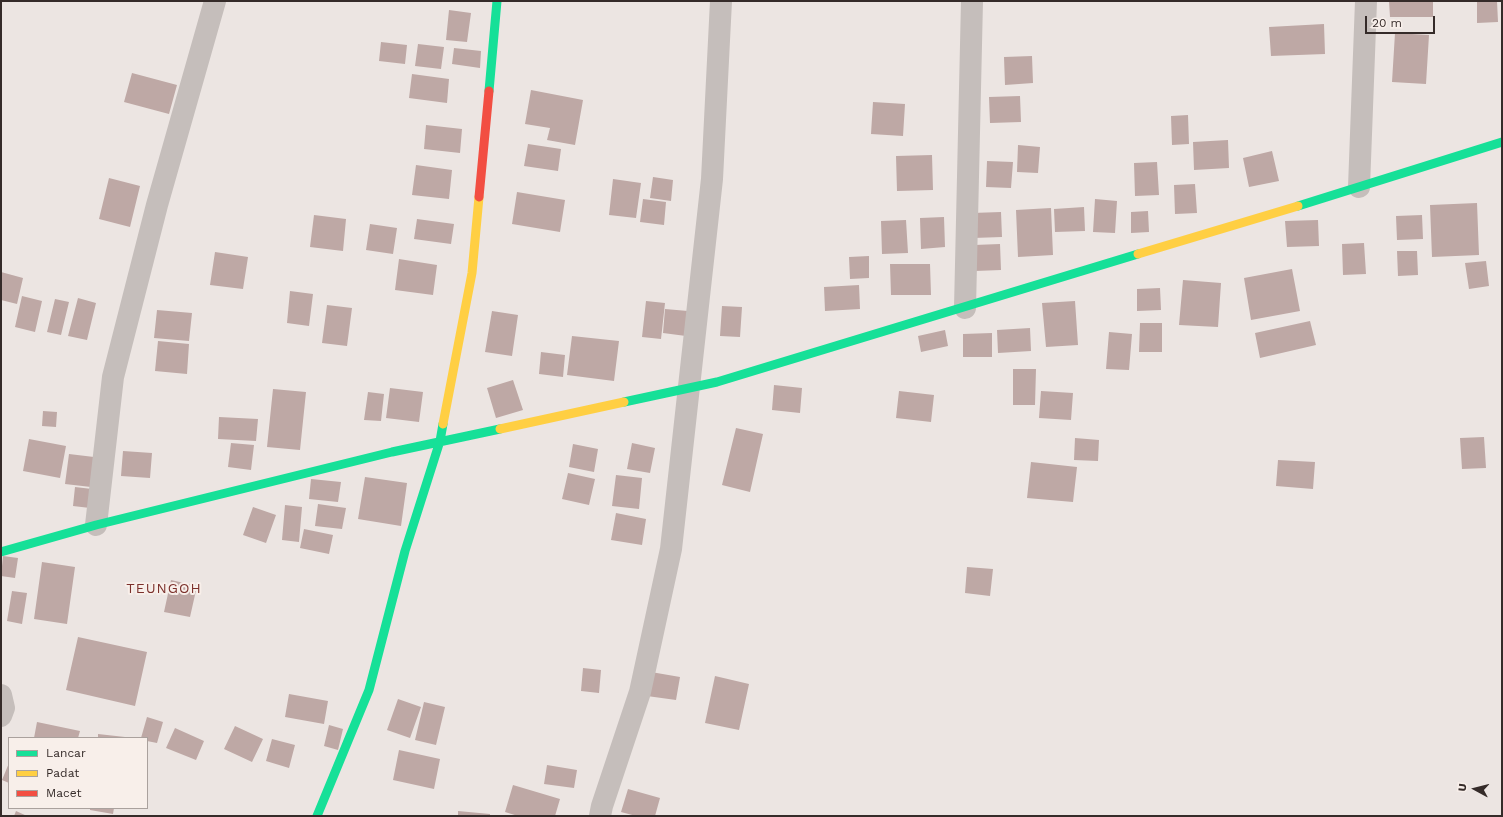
<!DOCTYPE html>
<style>
body{margin:0}
#map{position:relative;width:1503px;height:817px;overflow:hidden;background:#ece5e2;font-family:"Work Sans",sans-serif}
canvas{display:block}
.frame{position:absolute;inset:0;border:2px solid #352b29;pointer-events:none}
.legend{position:absolute;left:8px;top:737px;width:140px;height:72px;box-sizing:border-box;background:#f8efea;border:1px solid #aaa19d;margin:0;padding:5px 7px;list-style:none;font-size:12px;color:#352b29}
.legend li{display:flex;align-items:center;gap:8px;height:20px}
.legend b{width:20px;border:1px solid #aaa19d}
.north{position:absolute;left:1455px;top:769px;width:40px;height:40px;-webkit-text-stroke:3px #f8efea;paint-order:stroke;rotate:277deg;font-size:11px;font-weight:700;line-height:16px;text-align:center;color:#352b29}
.north::after{content:'';display:block;margin:auto;width:14px;height:18px;background:#352b29;clip-path:polygon(50% 0,100% 100%,50% 72%,0 100%)}
.scale{position:absolute;left:1365px;top:16px;width:70px;height:18px;box-sizing:border-box;border:2px solid #352b29;border-top:0;padding-left:5px;font-size:12px;line-height:14px;white-space:nowrap;color:#352b29;-webkit-text-stroke:3px #f8efea;paint-order:stroke}
</style>
<div id="map">
<canvas width="1503" height="817"></canvas>
<div class="frame"></div>
<ul class="legend">
<li><b style="height:5px;background:#16e098"></b>Lancar</li>
<li><b style="height:5px;background:#ffcf43"></b>Padat</li>
<li><b style="height:5px;background:#f24e42"></b>Macet</li>
</ul>
<div class="north">U</div>
<div class="scale">20 m</div>
</div>
<script>
const ctx = document.querySelector('canvas').getContext('2d');
ctx.lineJoin = 'round';
function fill(path, color) {
  ctx.fillStyle = color;
  ctx.fill(path, 'evenodd');
}
function toPath(rows) {
  const path = new Path2D();
  for (const r of rows) {
    path.moveTo(r[0], r[1]);
    for (let i = 2; i < r.length; i += 2) path.lineTo(r[i], r[i + 1]);
  }
  return path;
}
function strokePath(path, color, width, dash) {
  ctx.strokeStyle = color;
  ctx.lineWidth = width;
  ctx.lineCap = dash ? 'butt' : 'round';
  ctx.setLineDash(dash || []);
  ctx.stroke(path);
}
function drawText(font, color, halo, rows, align = 'center') {
  ctx.font = font + ' "Work Sans",sans-serif';
  ctx.lineWidth = 4;
  ctx.setLineDash([]);
  ctx.textBaseline = 'middle';
  ctx.strokeStyle = halo;
  ctx.fillStyle = color;
  for (const [text, x, y, turn = 0] of rows) {
    ctx.save();
    ctx.translate(x, y);
    ctx.rotate((+turn || 0) * Math.PI / 180);
    ctx.textAlign = isNaN(turn) ? turn : align;
    if (halo) ctx.strokeText(text, 0, 0);
    ctx.fillText(text, 0, 0);
    ctx.restore();
  }
}
fill(toPath([
 [1389,1,1433,1,1433,17,1390,17],
 [1477,1,1497,1,1498,22,1477,23],
 [449,10,471,13,467,42,446,40],
 [1324,24,1325,54,1271,56,1269,27],
 [1395,33,1429,35,1426,84,1392,82],
 [381,42,407,45,405,64,379,61],
 [418,44,444,47,441,69,415,66],
 [454,48,481,51,480,68,452,64],
 [1032,56,1033,83,1005,85,1004,57],
 [132,73,177,85,169,114,124,102],
 [412,74,449,79,447,103,409,98],
 [531,90,583,100,575,145,547,140,550,128,525,124],
 [1020,96,1021,122,990,123,989,97],
 [873,102,905,104,903,136,871,134],
 [1188,115,1189,144,1172,145,1171,116],
 [426,125,462,129,460,153,424,149],
 [1228,140,1229,168,1194,170,1193,142],
 [528,144,561,149,558,171,524,166],
 [1018,145,1040,147,1038,173,1017,172],
 [1272,151,1279,181,1249,187,1243,158],
 [932,155,933,190,897,191,896,156],
 [987,161,1013,162,1011,188,986,187],
 [1157,162,1159,195,1135,196,1134,163],
 [416,165,452,170,449,199,412,195],
 [653,177,673,180,671,201,650,198],
 [109,178,140,186,130,227,99,219],
 [613,179,641,183,636,218,609,215],
 [1195,184,1197,213,1175,214,1174,185],
 [517,192,565,200,560,232,512,224],
 [643,199,666,202,664,225,640,222],
 [1095,199,1117,201,1115,233,1093,232],
 [1477,203,1479,255,1432,257,1430,205],
 [1084,207,1085,231,1055,232,1054,209],
 [1051,208,1053,255,1018,257,1016,210],
 [1148,211,1149,232,1131,233,1131,212],
 [1001,212,1002,237,973,238,972,213],
 [314,215,346,219,343,251,310,247],
 [1422,215,1423,239,1397,240,1396,216],
 [944,217,945,247,921,249,920,218],
 [417,219,454,224,451,244,414,239],
 [906,220,908,253,882,254,881,221],
 [1318,220,1319,246,1287,247,1285,221],
 [370,224,397,228,393,254,366,250],
 [1364,243,1366,274,1343,275,1342,244],
 [1000,244,1001,270,975,271,974,245],
 [1397,251,1417,251,1418,275,1398,276],
 [215,252,248,257,243,289,210,285],
 [869,256,869,278,850,279,849,257],
 [399,259,437,265,433,295,395,290],
 [1486,261,1489,286,1469,289,1465,263],
 [890,264,930,264,931,295,891,295],
 [1292,269,1300,311,1251,320,1244,278],
 [1,272,23,278,17,304,1,300],
 [1183,280,1221,283,1218,327,1179,325],
 [859,285,860,309,825,311,824,287],
 [1160,288,1161,310,1137,311,1137,289],
 [290,291,313,294,309,326,287,323],
 [22,296,42,301,35,332,15,327],
 [78,298,96,303,87,340,68,336],
 [55,299,69,302,61,335,47,332],
 [646,301,665,303,661,339,642,337],
 [1075,301,1078,345,1046,347,1042,303],
 [327,305,352,308,347,346,322,343],
 [722,306,742,307,740,337,720,336],
 [665,309,688,311,686,336,663,333],
 [157,310,192,313,189,341,154,338],
 [492,311,518,315,512,356,485,352],
 [1310,321,1316,345,1260,358,1255,333],
 [1140,323,1162,323,1162,352,1139,352],
 [1030,328,1031,351,998,353,997,330],
 [945,330,948,346,921,352,918,336],
 [1109,332,1132,334,1129,370,1106,369],
 [992,333,992,357,963,357,963,334],
 [572,336,619,341,614,381,567,375],
 [158,341,189,344,187,374,155,371],
 [541,352,565,355,563,377,539,374],
 [1013,369,1036,369,1035,405,1013,405],
 [513,380,523,410,496,418,487,388],
 [774,385,802,388,800,413,772,410],
 [390,388,423,392,419,422,386,418],
 [273,389,306,392,300,450,267,447],
 [899,391,934,395,931,422,896,418],
 [1041,391,1073,393,1071,420,1039,418],
 [368,392,384,394,381,421,364,420],
 [43,411,57,412,56,427,42,426],
 [219,417,258,419,256,441,218,439],
 [736,428,763,434,750,492,722,485],
 [1484,437,1486,468,1462,469,1460,438],
 [1075,438,1099,440,1098,461,1074,460],
 [29,439,66,446,60,478,23,471],
 [231,443,254,445,251,470,228,467],
 [632,443,655,448,650,473,627,469],
 [573,444,598,449,594,472,569,467],
 [123,451,152,453,150,478,121,476],
 [69,454,94,457,91,487,65,484],
 [1278,460,1315,462,1313,489,1276,486],
 [1031,462,1077,467,1073,502,1027,498],
 [568,473,595,479,589,505,562,499],
 [616,475,642,478,639,509,612,506],
 [365,477,407,483,401,526,358,519],
 [311,479,341,482,338,502,309,499],
 [75,487,92,489,90,508,73,506],
 [318,504,346,508,342,529,315,526],
 [285,505,302,507,299,542,282,540],
 [253,507,276,515,266,543,243,535],
 [616,513,646,519,642,545,611,540],
 [304,529,333,535,329,554,300,548],
 [3,556,18,558,15,578,1,576],
 [42,562,75,567,67,624,34,619],
 [967,567,993,569,990,596,965,593],
 [171,580,197,586,190,617,164,612],
 [12,591,27,593,22,624,7,621],
 [78,637,147,652,135,706,66,690],
 [583,668,601,670,599,693,581,691],
 [651,672,680,677,676,700,647,696],
 [715,676,749,684,739,730,705,723],
 [289,694,328,701,324,724,285,717],
 [398,699,421,707,410,738,387,730],
 [424,702,445,707,436,745,415,740],
 [147,717,163,722,157,743,147,741,147,738,141,738],
 [37,722,80,731,78,738,34,738],
 [329,725,343,729,338,750,324,746],
 [235,726,263,739,252,762,224,749],
 [175,728,204,741,196,760,166,748],
 [98,734,125,737,125,738,98,738],
 [272,739,295,745,289,768,266,761],
 [399,750,440,759,434,789,393,780],
 [9,763,9,783,2,780],
 [547,765,577,770,574,788,544,784],
 [513,785,560,799,555,816,518,816,505,812],
 [628,789,660,798,655,816,636,816,621,812],
 [90,808,114,808,113,814,90,810],
 [16,811,27,816,14,816],
 [458,811,490,814,490,816,458,816]
]), '#bea8a5');
strokePath(toPath([
 [1359,187,1366,1],
 [965,308,972,1],
 [96,525,113,377,157,205,215,1],
 [1,695,4,708,1,716],
 [600,816,602,806,640,692,671,549,712,179,721,1]
]), '#c5bebb', 22);
strokePath(toPath([
 [489,91,497,1],
 [1298,206,1502,142],
 [624,402,717,382,1138,254],
 [1,552,96,525,392,452,500,429],
 [317,816,369,690,405,551,440,441,443,424]
]), '#16e098', 9);
strokePath(toPath([
 [1138,254,1298,206],
 [443,424,472,273,479,197],
 [500,429,624,402]
]), '#ffcf43', 9);
strokePath(toPath([
 [479,197,489,91]
]), '#f24e42', 9);
ctx.letterSpacing = '1px';
drawText('14px', '#7b302b', '#f8efea', [
 ["TEUNGOH",164,589]
]);
ctx.letterSpacing = '0px';
</script>
